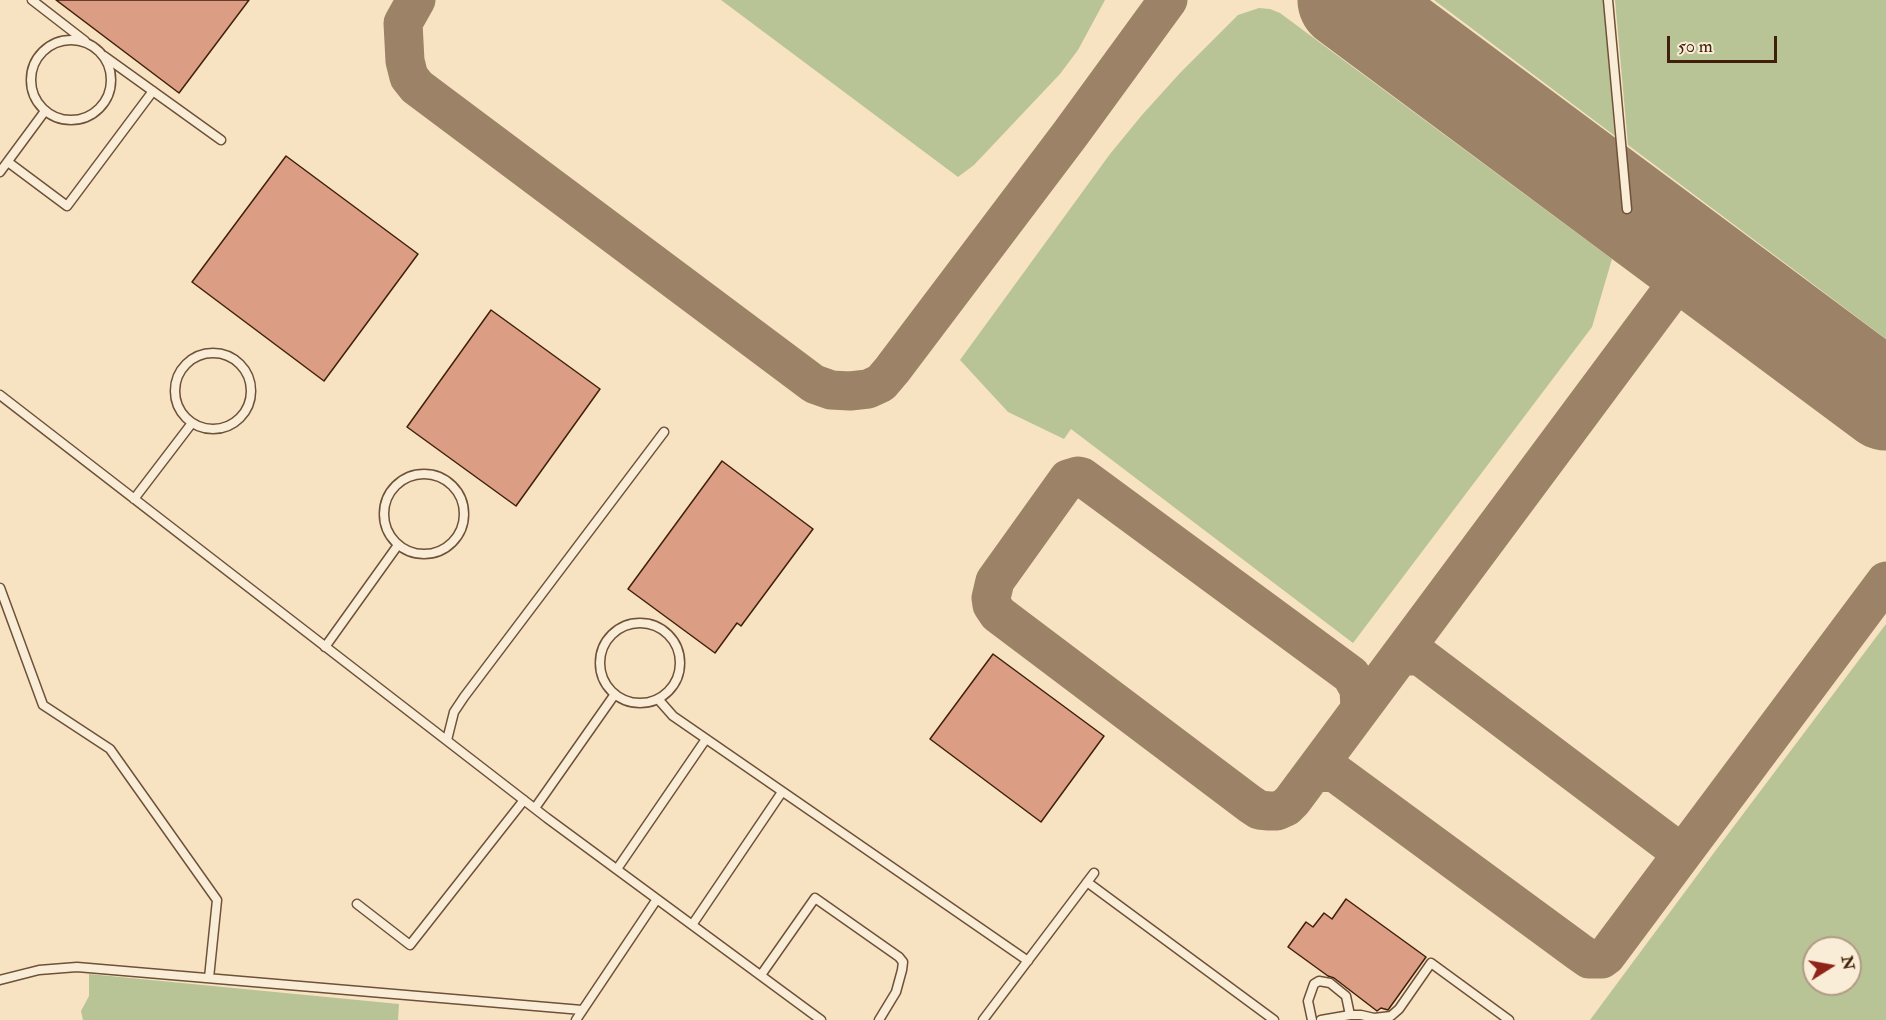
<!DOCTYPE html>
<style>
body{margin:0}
#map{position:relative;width:1886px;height:1020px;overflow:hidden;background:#f7e3c1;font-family:"IM FELL Double Pica",serif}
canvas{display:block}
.north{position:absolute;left:1802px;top:936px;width:60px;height:60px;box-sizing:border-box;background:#faedd7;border:2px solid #b09b85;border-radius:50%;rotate:79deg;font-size:16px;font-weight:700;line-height:24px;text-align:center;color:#40200a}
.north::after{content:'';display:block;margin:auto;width:21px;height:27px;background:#8f2418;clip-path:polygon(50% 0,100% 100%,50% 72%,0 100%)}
.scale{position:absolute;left:1667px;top:36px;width:110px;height:27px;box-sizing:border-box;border:3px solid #40200a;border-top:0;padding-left:8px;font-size:18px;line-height:21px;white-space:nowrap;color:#40200a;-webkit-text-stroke:4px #faedd7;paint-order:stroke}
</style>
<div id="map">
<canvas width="1886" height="1020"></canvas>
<div class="north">N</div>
<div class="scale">50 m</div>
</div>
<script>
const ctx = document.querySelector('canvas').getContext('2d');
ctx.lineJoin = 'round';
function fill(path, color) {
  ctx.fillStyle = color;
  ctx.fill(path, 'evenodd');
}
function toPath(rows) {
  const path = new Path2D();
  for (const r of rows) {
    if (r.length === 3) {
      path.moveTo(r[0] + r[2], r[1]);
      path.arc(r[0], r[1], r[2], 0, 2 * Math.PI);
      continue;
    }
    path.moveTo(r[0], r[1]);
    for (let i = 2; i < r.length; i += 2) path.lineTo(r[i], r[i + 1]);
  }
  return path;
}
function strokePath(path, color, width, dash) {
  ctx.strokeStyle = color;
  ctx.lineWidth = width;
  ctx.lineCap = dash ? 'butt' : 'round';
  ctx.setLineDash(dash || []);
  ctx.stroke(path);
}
fill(toPath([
 [721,0,1105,0,1078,50,1060,74,974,165,958,177],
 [1434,0,1603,0,1615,136],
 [1615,0,1886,0,1886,339,1628,145],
 [1259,8,1270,9,1280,13,1612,259,1592,327,1353,643,1071,429,1064,439,1008,412,960,360,1110,154,1142,115,1180,73,1238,15],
 [1886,624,1886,1020,1590,1020,1716,850],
 [1814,948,1850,948,1850,984,1814,984],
 [89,974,399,1004,398,1020,83,1020,81,1011,89,996]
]), '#b9c496');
strokePath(toPath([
 [416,0,403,23,405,61,409,77,417,87,814,384,831,390,850,391,868,389,881,383,892,370,1071,133,1168,0],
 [1400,656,1420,656,1668,843,1677,847,1687,846],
 [1360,709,1359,689,1351,675,1082,477,1078,476,1068,479,995,581,991,598,992,605,998,614,1250,804,1259,810,1269,811,1277,811,1286,807,1292,801,1686,271,1696,268,1705,267],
 [1313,773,1334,772,1579,952,1589,959,1602,959,1606,956,1886,581]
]), '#9c8266', 39);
strokePath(toPath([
 [1347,0,1886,401]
]), '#9c8266', 99);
const building = toPath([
 [56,0,249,0,179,93,56,0],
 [286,156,418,254,324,381,192,282,286,156],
 [491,310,600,389,516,506,407,427,491,310],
 [722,461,813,529,741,626,737,623,715,653,628,589,722,461],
 [993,654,1104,736,1041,822,930,739,993,654],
 [1346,899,1426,957,1388,1010,1381,1008,1377,1011,1334,978,1328,976,1288,947,1306,922,1313,927,1324,913,1332,919,1346,899]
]);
fill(building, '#db9d84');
strokePath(building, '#40200a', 1.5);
const lane = toPath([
 [32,0,85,41],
 [1608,0,1627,209],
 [71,80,40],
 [104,56,221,140],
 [8,162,67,206,153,91],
 [0,172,45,111],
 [213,391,38],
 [0,395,547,818,821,1020],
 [424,514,40],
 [134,499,192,423],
 [0,588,43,705,110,749,217,900,209,978],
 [640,663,40],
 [325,647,398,545],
 [658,699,673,716,1028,961],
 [447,740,454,712,464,697,664,432],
 [535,808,615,694],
 [617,869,706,739],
 [1087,882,1274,1020],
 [357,904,410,945,524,800],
 [692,925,782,792],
 [761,975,815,898,899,957,903,962,902,970,896,992,879,1020],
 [0,980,39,970,77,967,582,1010],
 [576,1020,657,899],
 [983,1020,1094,873],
 [1312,1020,1308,1001,1314,984,1319,981,1330,983,1346,996,1350,1015],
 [1321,1020,1350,1015,1361,1015,1374,1018,1391,1016,1399,1009,1431,963,1509,1020]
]);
strokePath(lane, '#6e5138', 11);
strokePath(lane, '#faedd7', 8);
</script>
